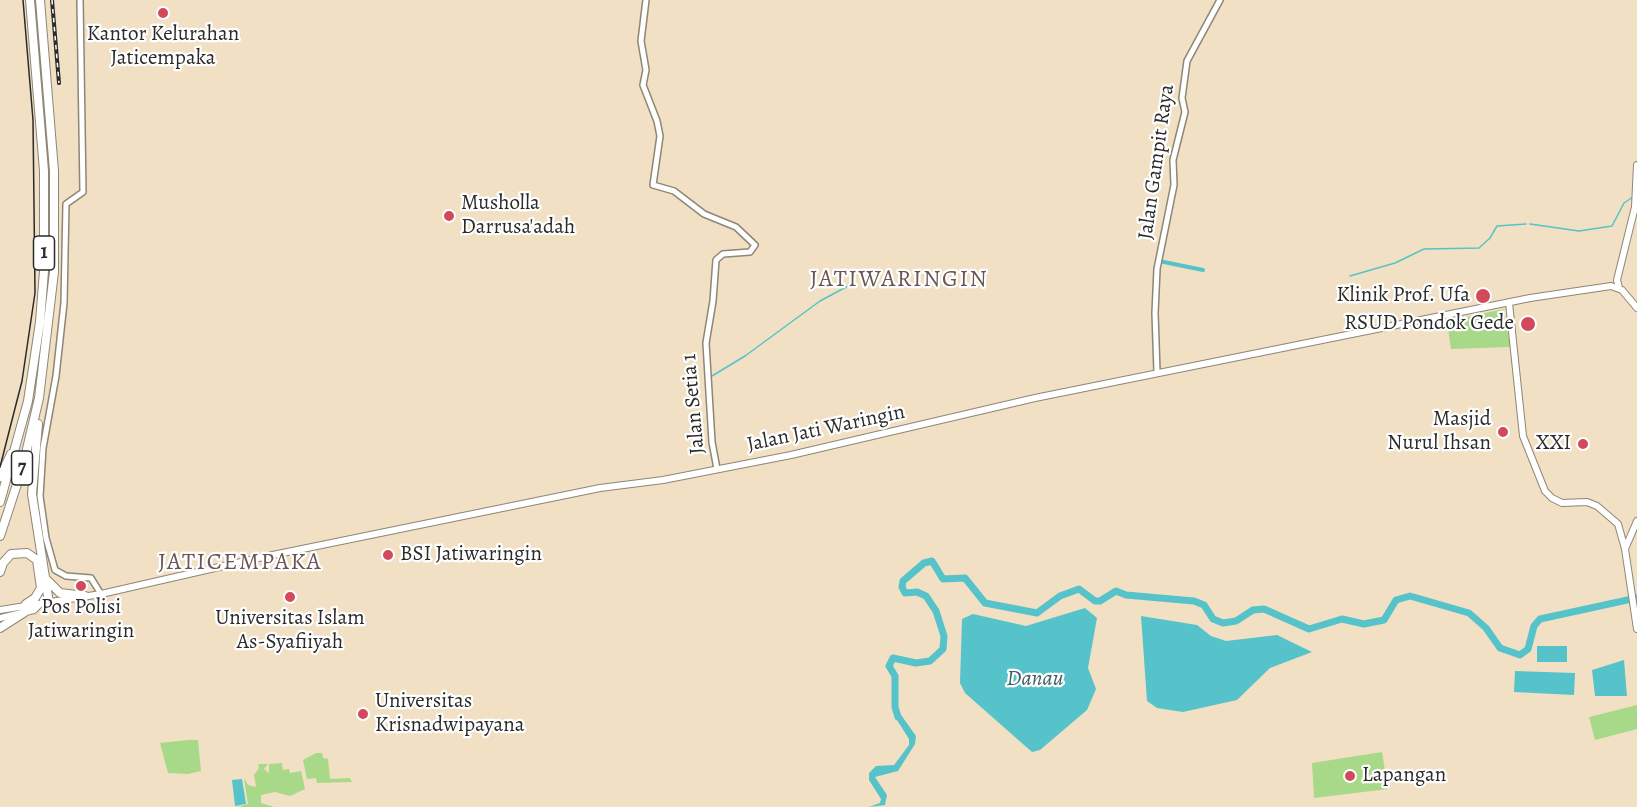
<!DOCTYPE html>
<style>
body{margin:0}
canvas{display:block;background:#f1e0c3}
</style>
<canvas width="1637" height="807"></canvas>
<script>
const ctx = document.querySelector('canvas').getContext('2d');
ctx.lineJoin = 'round';
function fill(path, color) {
  ctx.fillStyle = color;
  ctx.fill(path, 'evenodd');
}
function toPath(rows) {
  const path = new Path2D();
  for (const r of rows) {
    path.moveTo(r[0], r[1]);
    for (let i = 2; i < r.length; i += 2) path.lineTo(r[i], r[i + 1]);
  }
  return path;
}
function strokePath(path, color, width, dash) {
  ctx.strokeStyle = color;
  ctx.lineWidth = width;
  ctx.lineCap = dash ? 'butt' : 'round';
  ctx.setLineDash(dash || []);
  ctx.stroke(path);
}
function drawText(font, color, halo, rows, align = 'center') {
  ctx.font = font + ' Alegreya,serif';
  ctx.lineWidth = 4.5;
  ctx.setLineDash([]);
  ctx.textBaseline = 'middle';
  ctx.strokeStyle = halo;
  ctx.fillStyle = color;
  for (const [text, x, y, turn = 0] of rows) {
    ctx.save();
    ctx.translate(x, y);
    ctx.rotate((+turn || 0) * Math.PI / 180);
    ctx.textAlign = isNaN(turn) ? turn : align;
    if (halo) ctx.strokeText(text, 0, 0);
    ctx.fillText(text, 0, 0);
    ctx.restore();
  }
}
fill(toPath([
 [1504,309,1510,347,1451,349,1447,321],
 [1637,705,1637,729,1595,740,1589,717],
 [188,740,198,740,201,771,188,774,168,773,160,743],
 [1382,752,1388,789,1314,798,1312,763],
 [316,753,322,753,323,758,328,759,330,779,350,778,352,782,317,783,316,778,307,779,303,760],
 [282,763,283,770,289,769,290,773,301,771,305,789,290,796,275,792,261,795,261,803,274,807,237,807,248,804,244,778,248,785,256,787,254,775,259,768,258,764,268,764,264,769,269,773,269,764]
]), '#a8d988');
fill(toPath([
 [1085,608,1097,618,1088,668,1096,689,1087,710,1040,750,1032,752,965,693,960,683,962,619,973,614,1026,626],
 [1141,616,1197,625,1211,636,1226,641,1277,635,1312,652,1270,668,1237,700,1183,712,1157,708,1147,701],
 [1537,646,1567,646,1567,662,1537,662],
 [1624,660,1627,696,1595,696,1592,670],
 [1515,671,1575,673,1574,695,1514,692],
 [895,700,896,713,899,712,916,736,915,744,898,771,875,777,887,795,885,805,869,807,880,803,881,799,869,780,869,773,876,766,894,765,909,745,909,739,897,720,893,709],
 [242,779,246,804,235,806,232,780]
]), '#55c3c9');
strokePath(toPath([
 [1530,224,1579,231,1612,226,1624,203,1633,197],
 [1350,276,1395,263,1424,249,1479,248,1490,238,1497,226,1526,224],
 [712,376,745,356,820,301,848,286]
]), '#55c3c9', 1.5);
strokePath(toPath([
 [1159,261,1203,270]
]), '#55c3c9', 4);
strokePath(toPath([
 [898,717,895,707,895,676,889,666,893,658,916,663,930,661,943,649,944,636,936,611,926,596,917,592,905,593,902,587,903,581,924,563,932,561,943,579,965,578,985,603,1037,613,1060,596,1079,589,1095,601,1100,601,1116,591,1126,595,1194,601,1204,605,1213,619,1223,623,1236,621,1253,610,1264,609,1309,629,1342,619,1364,624,1384,620,1396,600,1410,596,1469,613,1486,628,1500,648,1520,655,1528,649,1534,626,1540,619,1637,598]
]), '#55c3c9', 7);
const secondary = toPath([
 [80,0,83,192,66,204,64,303,56,376,43,448,40,496,46,538,55,570,66,576,91,578,101,594],
 [646,0,641,41,646,70,643,85,657,121,660,136,653,185,674,191,704,214,736,227,755,245,750,252,723,254,716,260,713,301,706,343,712,442,717,469],
 [1157,372,1155,313,1157,269,1174,185,1173,160,1185,112,1182,98,1187,61,1220,0]
]);
const primary = toPath([
 [1619,288,1617,280,1635,207,1637,165],
 [1509,303,1523,436,1545,491,1552,498,1562,503,1587,502,1597,506,1618,524,1625,549],
 [1637,521,1625,549,1637,629],
 [0,610,101,594,263,557,600,488,663,480,791,455,1035,398,1530,298,1611,286,1622,290,1637,308],
 [0,618,34,610,39,605]
]);
const highway = toPath([
 [38,424,32,494,49,603],
 [0,477,11,454],
 [0,502,28,401,40,322,44,271,44,171,30,0],
 [0,536,23,466,39,398,54,272,54,171,40,0],
 [0,572,3,563,11,554,27,553,37,560,41,588,35,598,26,604],
 [46,579,60,593,85,596],
 [0,628,25,612]
]);
strokePath(secondary, '#8e8677', 8);
strokePath(primary, '#8e8677', 8);
strokePath(highway, '#8e8677', 10);
strokePath(secondary, '#fff', 5);
strokePath(primary, '#fff', 6);
strokePath(highway, '#fff', 8);
strokePath(toPath([
 [0,467,22,381,35,293,33,120,23,0]
]), '#2b2b2b', 1.5);
const rail = toPath([
 [52,0,59,83]
]);
strokePath(rail, '#2b2b2b', 4);
strokePath(rail, '#fff', 1.5, [4.5]);
for (const [x, y, r, color] of [
 [163,13,6,"#d1495b"],
 [449,216,6,"#d1495b"],
 [1483,296,8,"#d1495b"],
 [1528,324,8,"#d1495b"],
 [1503,432,6,"#d1495b"],
 [1583,444,6,"#d1495b"],
 [388,555,6,"#d1495b"],
 [81,586,6,"#d1495b"],
 [290,597,6,"#d1495b"],
 [363,714,6,"#d1495b"],
 [1350,776,6,"#d1495b"]
]) {
  const dot = new Path2D();
  dot.arc(x, y, r, 0, 2 * Math.PI);
  ctx.fillStyle = color;
  ctx.fill(dot);
  strokePath(dot, '#fff', 2);
}
for (const [x, y, w] of [
 [44,253,21],
 [22,468,21]
]) {
  const box = new Path2D();
  box.roundRect(x - w / 2, y - 17, w, 34, 4.5);
  ctx.fillStyle = '#fff';
  ctx.fill(box);
  strokePath(box, '#2b2b2b', 1.5);
}
drawText('bold 20px', '#2b2b2b', null, [
 ["1",44,253],
 ["7",22,468]
]);
drawText('21px', '#2b2b2b', '#fff', [
 ["Kantor Kelurahan",163,35,"center"],
 ["Jaticempaka",163,59,"center"],
 ["Musholla",461,204],
 ["Darrusa'adah",461,228],
 ["Klinik Prof. Ufa",1470,296,"right"],
 ["RSUD Pondok Gede",1514,324,"right"],
 ["Masjid",1491,420,"right"],
 ["Nurul Ihsan",1491,444,"right"],
 ["XXI",1571,444,"right"],
 ["BSI Jatiwaringin",400,555],
 ["Pos Polisi",81,608,"center"],
 ["Jatiwaringin",81,632,"center"],
 ["Universitas Islam",290,619,"center"],
 ["As-Syafiiyah",290,643,"center"],
 ["Universitas",375,702],
 ["Krisnadwipayana",375,726],
 ["Lapangan",1362,776]
], 'left');
drawText('21px', '#2b2b2b', '#fff', [
 ["Jalan Gampit Raya",1157,162,-82],
 ["Jalan Setia 1",694,404,-95],
 ["Jalan Jati Waringin",826,429,-12]
]);
drawText('italic 22px', '#3a6062', '#fff', [
 ["Danau",1035,680]
]);
ctx.letterSpacing = '1.5px';
drawText('24px', '#695655', '#fff', [
 ["JATIWARINGIN",899,280],
 ["JATICEMPAKA",240,563]
]);
ctx.letterSpacing = '0px';
</script>
